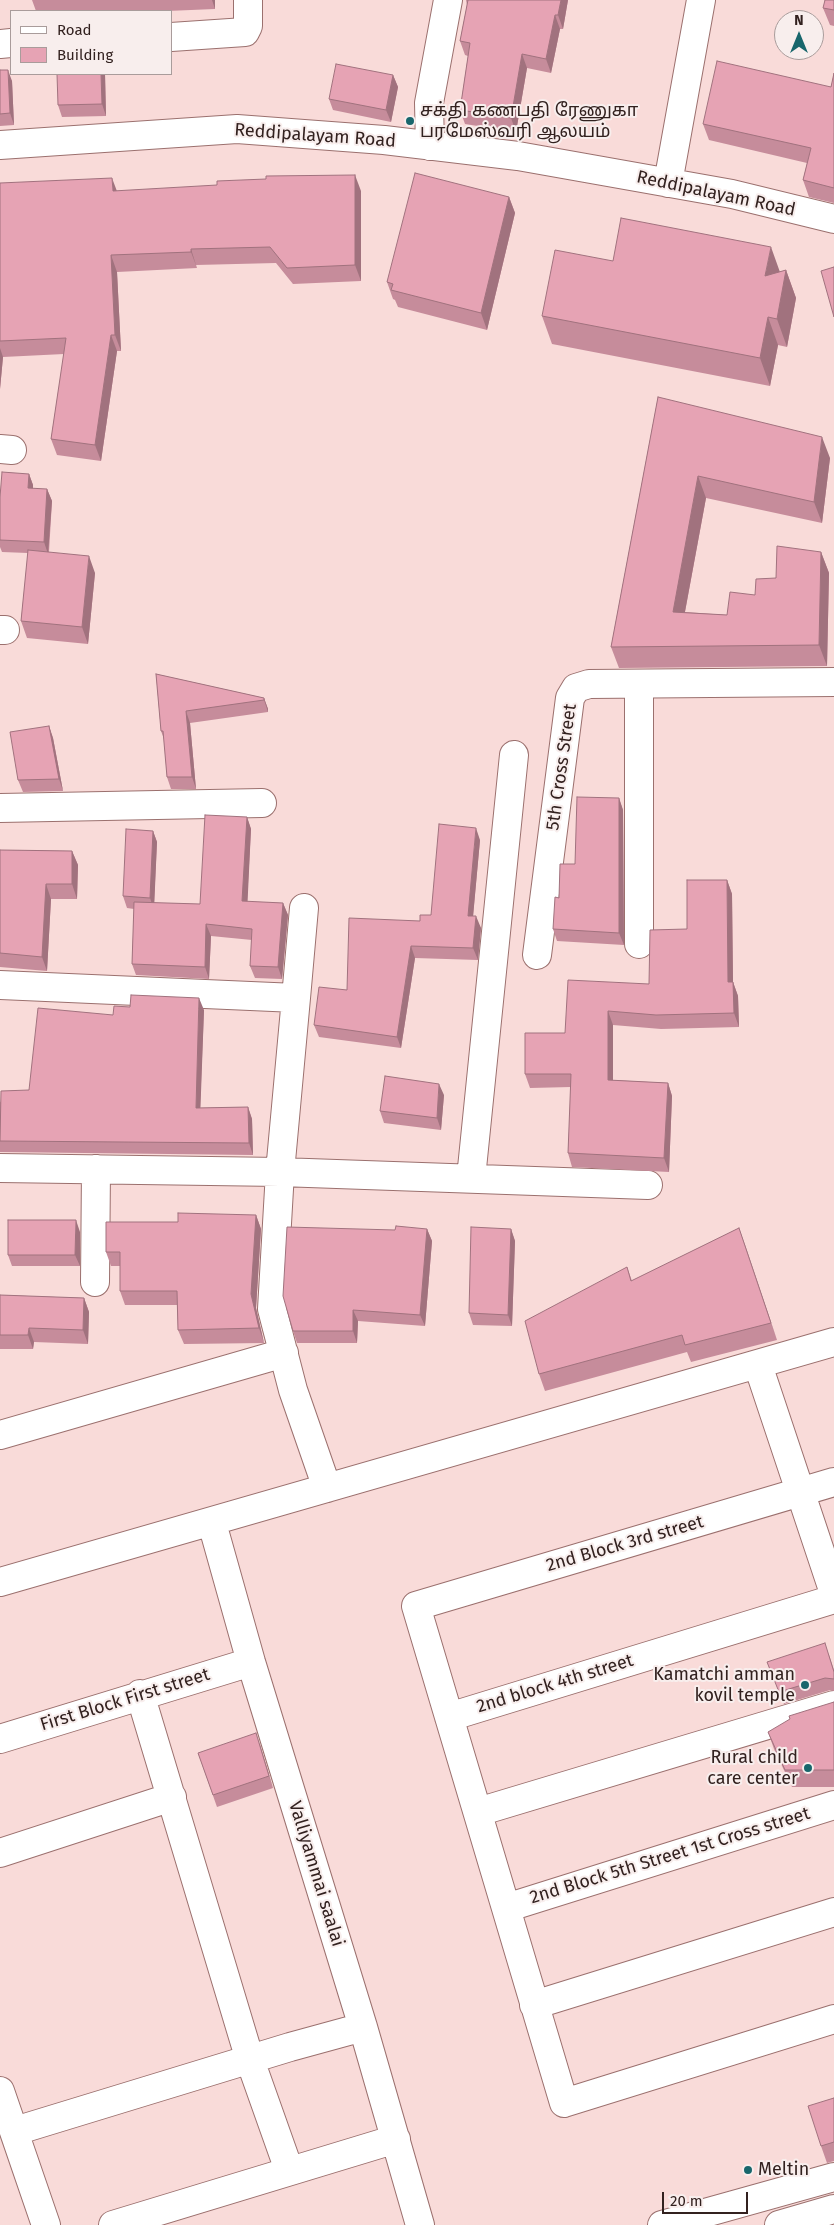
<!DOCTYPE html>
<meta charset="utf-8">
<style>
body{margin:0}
#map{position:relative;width:834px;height:2225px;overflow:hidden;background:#f9dbd9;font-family:"Fira Sans",sans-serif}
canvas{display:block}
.legend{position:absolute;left:10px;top:10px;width:162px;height:65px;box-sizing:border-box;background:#f8eeed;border:1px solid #a99c9b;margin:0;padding:6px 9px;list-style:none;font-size:15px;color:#32211f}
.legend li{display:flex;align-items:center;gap:10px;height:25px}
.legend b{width:25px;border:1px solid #a99c9b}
.north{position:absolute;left:774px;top:10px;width:50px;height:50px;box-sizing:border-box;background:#f8eeed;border:1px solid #a99c9b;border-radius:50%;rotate:0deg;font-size:14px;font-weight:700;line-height:20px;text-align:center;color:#32211f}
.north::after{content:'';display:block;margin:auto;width:18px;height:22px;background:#18666c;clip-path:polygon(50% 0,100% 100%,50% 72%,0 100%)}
.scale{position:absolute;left:662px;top:2192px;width:86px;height:22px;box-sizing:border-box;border:2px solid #32211f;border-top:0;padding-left:6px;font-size:15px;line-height:18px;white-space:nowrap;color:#32211f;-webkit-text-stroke:4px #f8eeed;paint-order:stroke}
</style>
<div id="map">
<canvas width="834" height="2225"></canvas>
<ul class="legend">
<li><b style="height:6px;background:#fff"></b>Road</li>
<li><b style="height:14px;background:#e6a3b4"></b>Building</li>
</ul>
<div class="north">N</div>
<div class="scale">20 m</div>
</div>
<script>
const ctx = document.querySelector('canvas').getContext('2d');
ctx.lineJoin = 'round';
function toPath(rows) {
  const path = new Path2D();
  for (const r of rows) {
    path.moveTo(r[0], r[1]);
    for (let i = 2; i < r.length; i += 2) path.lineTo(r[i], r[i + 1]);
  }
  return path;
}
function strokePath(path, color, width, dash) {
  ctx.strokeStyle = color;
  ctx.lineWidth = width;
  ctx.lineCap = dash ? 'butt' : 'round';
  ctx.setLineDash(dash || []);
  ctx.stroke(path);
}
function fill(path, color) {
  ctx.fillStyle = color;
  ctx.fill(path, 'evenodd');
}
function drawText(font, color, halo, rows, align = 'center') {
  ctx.font = font + ' "Fira Sans","Noto Sans Tamil",sans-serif';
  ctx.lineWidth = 4;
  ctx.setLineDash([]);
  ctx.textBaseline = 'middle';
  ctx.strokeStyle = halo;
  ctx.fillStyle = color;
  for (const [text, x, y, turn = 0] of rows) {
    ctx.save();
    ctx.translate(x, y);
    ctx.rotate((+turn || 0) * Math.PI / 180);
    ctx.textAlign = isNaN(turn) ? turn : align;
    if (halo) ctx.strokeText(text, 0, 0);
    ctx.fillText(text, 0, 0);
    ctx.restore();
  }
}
const minor = toPath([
 [171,37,245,32,248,26,248,0],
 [0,44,11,43],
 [0,145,237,129,384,140,518,156,732,194,834,219],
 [430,146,429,103,448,0],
 [668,183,701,0],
 [0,449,12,450],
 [0,630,5,630],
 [639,684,639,944],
 [0,808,262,803],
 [537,955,570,698,576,688,589,684,834,682],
 [0,985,296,998,280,1172,272,1309,293,1390,327,1488],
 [296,998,304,908],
 [0,1168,280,1172,648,1185],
 [471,1178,514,755],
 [95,1282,96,1169],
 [758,1365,834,1593],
 [0,1435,284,1353],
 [834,1482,416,1606,564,2103,834,2019],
 [212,1523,251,1662,363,2027,420,2225],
 [0,1582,834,1342],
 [140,1694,250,2060,289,2170],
 [449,1717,834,1599],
 [0,1739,251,1662],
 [478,1812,834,1705],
 [0,1853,172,1797],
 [506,1908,834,1805],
 [534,2005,834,1912],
 [0,2091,46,2225],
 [15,2131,290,2047,363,2027],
 [113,2225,396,2139]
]);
const major = toPath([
 [662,2225,834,2177],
 [779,2225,834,2209]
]);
strokePath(minor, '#9b706e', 30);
strokePath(major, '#9b706e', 30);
strokePath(minor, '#fff', 28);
strokePath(major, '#fff', 28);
fill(toPath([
 [32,0,215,0,215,9,167,11,36,11],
 [466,0,568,0,563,29,560,29,551,73,527,68,516,132,465,124,460,110,468,56,465,55,460,41,467,5],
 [834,0,834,26,830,25,823,8],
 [0,70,12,81,14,125,0,126],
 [834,73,834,203,809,197,803,180,807,163,709,140,703,124,831,87],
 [105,74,106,116,62,117,58,105],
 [393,75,398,87,391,122,333,110,329,99],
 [0,183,117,191,361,191,361,281,293,284,276,263,196,265,197,268,117,272,121,351,117,351,101,461,57,455,51,439,64,354,3,357,0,389],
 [509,197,515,213,487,330,398,307,395,300,393,299,387,282],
 [613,261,780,272,786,270,796,298,787,347,778,345,770,386,552,344,542,316],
 [658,397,830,458,822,523,706,498,685,612,727,615,755,595,776,578,821,552,829,573,827,666,619,668,611,647],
 [29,474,33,485,33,489,47,489,52,501,49,552,95,573,88,644,27,638,21,621,28,553,2,552,0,547,0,497],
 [156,674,264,698,268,709,268,712,190,723,196,789,171,789,167,777,164,739,161,731],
 [49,726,53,738,63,791,23,792,18,780],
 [619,798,623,810,624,945,557,941,553,929,559,898,575,864],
 [247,817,251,829,247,902,283,903,288,915,282,979,255,978,250,966,252,940,211,936,209,979,136,975,132,964,134,909,127,908,123,896,153,831,157,842,154,903,200,904],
 [480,840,473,916,481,928,478,960,415,958,401,1048,319,1037,314,1025,347,990,420,921,431,915],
 [0,850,72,851,78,865,77,899,51,899,47,971,0,967],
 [727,880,732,894,733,982,738,996,739,1027,661,1029,613,1025,613,1080,668,1083,672,1096,669,1172,572,1167,568,1153,571,1087,530,1088,525,1074,565,1033,649,984,687,929],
 [204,1010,200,1108,248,1107,252,1119,253,1155,0,1152,0,1102,29,1090,113,1015],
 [444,1095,441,1130,384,1123,380,1111],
 [256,1215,261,1229,256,1308,264,1343,184,1344,178,1330,177,1305,125,1305,120,1291,120,1266,111,1266,106,1252,178,1222],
 [739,1228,777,1340,691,1362,687,1352,545,1391,539,1374,627,1267,632,1281],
 [427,1229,432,1241,425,1326,358,1321,357,1343,297,1343,293,1331,395,1230],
 [511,1229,515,1241,512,1326,473,1325,469,1313],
 [80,1232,80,1266,12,1266,8,1255],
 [0,1295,84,1298,89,1312,88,1344,34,1342,33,1349,0,1349],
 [829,1655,834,1670,834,1691,830,1690,784,1704,767,1662],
 [834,1702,834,1787,792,1787,774,1749,768,1732],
 [260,1745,273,1788,217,1807,198,1753],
 [834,2098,834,2161,827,2163,821,2146]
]), '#c68c9b');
fill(toPath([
 [212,0,215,0,215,9],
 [561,0,568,0,563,29,558,15],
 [555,15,560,29,551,73,546,59],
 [522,54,527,68,516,132,511,118],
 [8,70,12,81,14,125,10,113],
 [101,74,105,74,106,116,102,104],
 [393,75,398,87,391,122,386,110],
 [355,175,361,191,361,281,355,265],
 [112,178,118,194,113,191],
 [509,197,515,213,487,330,481,313],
 [771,247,781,275,765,276],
 [191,249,196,265,197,268,191,252],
 [111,255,117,272,121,351,115,335],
 [786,270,796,298,787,347,777,319],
 [768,317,778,345,770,386,760,358],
 [111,335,117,351,101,461,95,445],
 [0,348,3,357,0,389],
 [822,437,830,458,822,523,814,502],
 [29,474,33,485,33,500,28,488],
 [698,476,706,498,681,633,673,612],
 [47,489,52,501,48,554,44,542],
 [821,552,829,573,827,666,819,645],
 [89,556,95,573,88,644,82,627],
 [264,698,268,709,268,712,264,700],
 [186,711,190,723,196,789,192,777],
 [49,726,53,738,63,791,59,779],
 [619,798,623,810,624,945,619,933],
 [247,817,251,829,247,913,242,901],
 [476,828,480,840,472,928,468,916],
 [153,831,157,842,154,910,150,898],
 [72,851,78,865,77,899,72,884],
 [727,880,732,894,733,982,738,996,739,1027,734,1013,728,982],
 [46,884,51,899,47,971,42,957],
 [283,903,288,915,282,979,278,967],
 [476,916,481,928,478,960,473,948],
 [206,924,211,936,209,979,205,967],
 [411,946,415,958,401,1048,397,1037],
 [199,998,204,1010,200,1120,196,1108],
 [608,1011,613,1025,613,1094,608,1080],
 [668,1083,672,1096,669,1172,664,1158],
 [439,1084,444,1095,441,1130,437,1118],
 [248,1107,252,1119,253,1155,249,1143],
 [256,1215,261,1229,256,1308,264,1343,259,1328,251,1294],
 [76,1220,80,1232,80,1266,75,1255],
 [739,1228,745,1245,777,1340,771,1323],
 [427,1229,432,1241,425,1326,420,1315],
 [511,1229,515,1241,512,1326,508,1315],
 [84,1298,89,1312,88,1344,83,1330],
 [353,1310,358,1321,357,1343,353,1331],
 [29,1328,34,1342,33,1349,28,1335],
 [256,1733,260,1745,273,1788,269,1776]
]), '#a1727e');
const building = toPath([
 [468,0,561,0,558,15,555,15,546,59,522,54,511,118,460,110,470,43,460,41,468,0],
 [825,0,834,0,834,10,823,8,825,0],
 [717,61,831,87,834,73,834,188,803,180,811,148,703,124,717,61],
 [336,64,393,75,386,110,329,99,336,64],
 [0,70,8,70,10,113,0,114,0,70],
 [57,74,101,74,102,104,58,105,57,74],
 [415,173,509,197,481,313,391,290,393,284,387,282,415,173],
 [355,175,355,265,287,268,270,247,191,249,191,252,111,255,115,335,111,335,95,445,51,439,66,338,0,341,0,183,112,178,113,191,217,185,217,181,266,179,266,176,355,175],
 [621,218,771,247,765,276,786,270,777,319,768,317,760,358,542,316,555,250,613,261,621,218],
 [834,267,834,317,821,271,834,267],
 [658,397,822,437,814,502,698,476,673,612,727,615,730,592,755,595,756,579,776,578,777,546,821,552,819,645,611,647,658,397],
 [2,472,29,474,28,488,47,489,44,542,0,540,0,497,2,472],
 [28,550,89,556,82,627,21,621,28,550],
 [156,674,264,698,264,700,186,711,192,777,167,777,163,731,161,731,156,674],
 [49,726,59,779,18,780,10,732,49,726],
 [577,797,619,798,619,933,553,929,555,897,559,898,560,864,575,864,577,797],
 [205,815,247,817,242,901,283,903,278,967,250,966,252,929,206,924,205,967,132,964,134,902,200,904,205,815],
 [439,824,476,828,468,916,476,916,473,948,411,946,397,1037,314,1025,319,987,347,990,349,918,420,921,420,915,431,915,439,824],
 [126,829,153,831,150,898,123,896,126,829],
 [0,850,72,851,72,884,46,884,42,957,0,953,0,850],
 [687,880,727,880,728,982,733,982,734,1013,656,1015,608,1011,608,1080,668,1083,664,1158,568,1153,571,1074,525,1074,525,1033,565,1033,568,980,649,984,650,930,687,929,687,880],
 [131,995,199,998,196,1108,248,1107,249,1143,0,1141,1,1091,29,1090,38,1008,113,1015,114,1006,130,1007,131,995],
 [385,1076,439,1084,437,1118,380,1111,385,1076],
 [178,1213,256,1215,251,1294,259,1328,178,1330,177,1291,120,1291,120,1252,106,1252,106,1222,178,1222,178,1213],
 [8,1220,76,1220,75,1255,8,1255,8,1220],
 [396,1226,427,1229,420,1315,353,1310,353,1331,293,1331,283,1296,287,1227,395,1230,396,1226],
 [471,1227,511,1229,508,1315,469,1313,471,1227],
 [739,1228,771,1323,685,1345,682,1335,539,1374,525,1321,627,1267,631,1281,739,1228],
 [0,1295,84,1298,83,1330,29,1328,28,1335,0,1335,0,1295],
 [825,1643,834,1672,834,1679,825,1678,779,1692,767,1662,825,1643],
 [834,1702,834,1770,785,1770,768,1732,790,1719,789,1716,834,1702],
 [256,1733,269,1776,213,1795,198,1753,256,1733],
 [834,2098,834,2142,821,2146,808,2106,834,2098]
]);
fill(building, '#e6a3b4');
strokePath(building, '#a1727e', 1);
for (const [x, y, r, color] of [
 [410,121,5,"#18666c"],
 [805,1685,5,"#18666c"],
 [808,1768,5,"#18666c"],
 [748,2170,5,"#18666c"]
]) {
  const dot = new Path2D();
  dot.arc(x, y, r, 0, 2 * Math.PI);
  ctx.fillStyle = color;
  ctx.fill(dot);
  strokePath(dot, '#f8eeed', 2);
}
drawText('18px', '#32211f', '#f8eeed', [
 ["சக்தி கணபதி ரேணுகா",420,111],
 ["பரமேஸ்வரி ஆலயம்",420,132],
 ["Kamatchi amman",795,1675,"right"],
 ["kovil temple",795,1696,"right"],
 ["Rural child",798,1758,"right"],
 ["care center",798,1779,"right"],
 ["Meltin",758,2170]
], 'left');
drawText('18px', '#32211f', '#f8eeed', [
 ["Reddipalayam Road",315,136,4],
 ["Reddipalayam Road",716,194,12],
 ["5th Cross Street",562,767,-82],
 ["2nd Block 3rd street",625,1544,-16],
 ["2nd block 4th street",555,1684,-17],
 ["First Block First street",125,1700,-17],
 ["2nd Block 5th Street 1st Cross street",670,1856,-17],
 ["Valliyammai saalai",316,1874,73]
]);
</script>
